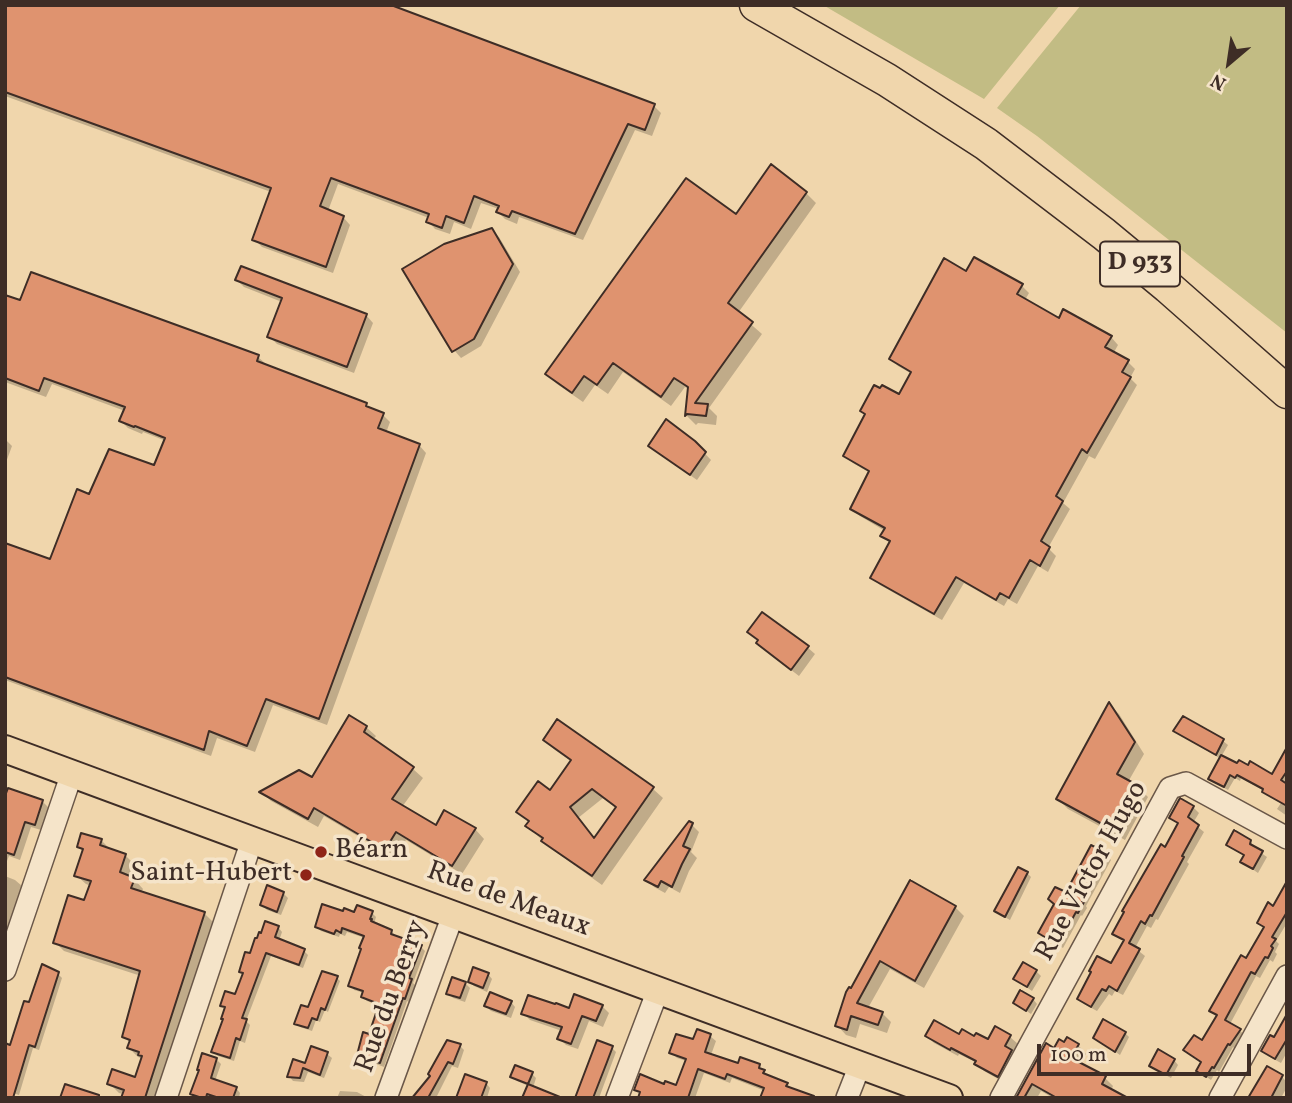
<!DOCTYPE html>
<meta charset="utf-8">
<style>
body{margin:0}
#map{position:relative;width:1292px;height:1103px;overflow:hidden;background:#f0d6ac;font-family:Vollkorn,serif}
canvas{display:block}
.frame{position:absolute;inset:0;border:7px solid #3e2d26;pointer-events:none}
.north{position:absolute;left:1194px;top:28px;width:70px;height:70px;-webkit-text-stroke:5px #f5e4c9;paint-order:stroke;rotate:209deg;font-size:19px;font-weight:700;line-height:28px;text-align:center;color:#3e2d26}
.north::after{content:'';display:block;margin:auto;width:24px;height:32px;background:#3e2d26;clip-path:polygon(50% 0,100% 100%,50% 72%,0 100%)}
.scale{position:absolute;left:1037px;top:1044px;width:214px;height:32px;box-sizing:border-box;border:4px solid #3e2d26;border-top:0;padding-left:9px;font-size:21px;line-height:24px;white-space:nowrap;color:#3e2d26;-webkit-text-stroke:5px #f5e4c9;paint-order:stroke}
</style>
<div id="map">
<canvas width="1292" height="1103"></canvas>
<div class="frame"></div>
<div class="north">N</div>
<div class="scale">100 m</div>
</div>
<script>
const ctx = document.querySelector('canvas').getContext('2d');
ctx.lineJoin = 'round';
function fill(path, color) {
  ctx.fillStyle = color;
  ctx.fill(path, 'evenodd');
}
function toPath(rows) {
  const path = new Path2D();
  for (const r of rows) {
    path.moveTo(r[0], r[1]);
    for (let i = 2; i < r.length; i += 2) path.lineTo(r[i], r[i + 1]);
  }
  return path;
}
function strokePath(path, color, width, dash) {
  ctx.strokeStyle = color;
  ctx.lineWidth = width;
  ctx.lineCap = dash ? 'butt' : 'round';
  ctx.setLineDash(dash || []);
  ctx.stroke(path);
}
function drawText(font, color, halo, rows, align = 'center') {
  ctx.font = font + ' Vollkorn,serif';
  ctx.lineWidth = 7;
  ctx.setLineDash([]);
  ctx.textBaseline = 'middle';
  ctx.strokeStyle = halo;
  ctx.fillStyle = color;
  for (const [text, x, y, turn = 0] of rows) {
    ctx.save();
    ctx.translate(x, y);
    ctx.rotate((+turn || 0) * Math.PI / 180);
    ctx.textAlign = isNaN(turn) ? turn : align;
    if (halo) ctx.strokeText(text, 0, 0);
    ctx.fillText(text, 0, 0);
    ctx.restore();
  }
}
fill(toPath([
 [823,5,1060,5,984,99],
 [1081,5,1287,5,1287,333,1037,136,997,108]
]), '#c2bc84');
fill(toPath([
 [5,5,654,106,661,113,652,136,635,130,583,240,519,217,517,224,505,219,498,212,499,209,481,203,471,229,454,222,450,234,435,229,428,221,429,218,338,184,328,211,343,217,350,225,333,273,262,247,254,239,271,192,5,96],
 [806,193,816,203,738,313,762,334,709,408,717,416,716,425,698,423,696,425,687,416,690,390,685,387,671,406,623,372,608,394,595,385,583,402,557,384,547,374,737,216],
 [492,230,499,237,520,272,481,346,461,358,454,350],
 [967,273,1022,286,1029,293,1025,300,1059,320,1111,337,1118,345,1113,354,1128,362,1135,369,1130,378,1137,385,1095,459,1089,456,1063,503,1070,509,1048,548,1056,556,1048,572,1038,566,1017,604,1008,599,1004,606,964,583,942,620,880,585,872,578,891,544,883,536,885,531,860,516,852,508,870,473,853,463,845,456,900,396,912,374,898,366,891,359],
 [237,280,366,315,373,323,354,373,277,344,269,336,282,302,244,287],
 [5,297,258,357,266,364,265,366,366,404,372,411,383,415,390,422,386,433,419,445,426,453,327,725,273,705,255,752,217,738,211,756,5,680,5,545,51,562,90,496,155,468,166,441,143,432,142,434,128,428,121,421,125,411,52,384,46,397,5,382],
 [5,439,12,446,5,465],
 [695,443,711,460,697,480,657,452,650,446],
 [749,632,807,647,815,654,799,676,765,650,758,643,759,641],
 [1110,705,1119,714,1144,754,1128,782,1138,787,1148,797,1125,840,1068,809,1058,799],
 [558,722,653,789,663,798,602,885,553,850,527,826,530,823,518,812,551,793,572,762,555,750,545,740],
 [603,798,617,808,595,839,578,818],
 [366,727,376,736,373,740,413,769,423,778,402,807,437,827,475,829,484,839,462,874,406,840,395,858,324,816,318,827,271,801,262,792,312,780],
 [1176,731,1223,741,1228,745,1221,757,1237,765,1272,776,1287,751,1287,816,1277,809,1281,803,1268,796,1264,791,1241,778,1240,781,1235,778,1228,790,1215,783,1211,779,1221,759,1180,735],
 [42,801,49,808,41,830,31,827,20,860,9,856,5,866,5,825],
 [1193,807,1199,813,1193,823,1204,832,1187,862,1189,864,1158,920,1156,919,1151,928,1147,926,1135,948,1145,956,1123,995,1115,991,1112,996,1109,994,1097,1011,1084,1004,1079,998,1111,966,1125,942,1114,934,1180,824,1172,817],
 [692,825,699,832,691,852,697,858,689,871,680,893,669,887,665,893,654,887,647,879],
 [82,835,102,841,111,850,125,855,134,864,130,878,134,879,143,889,141,893,204,913,213,922,157,1098,122,1098,123,1094,119,1093,109,1083,136,1079,143,1059,138,1057,129,1048,131,1043,124,1036,141,976,64,951,55,942,85,902,91,886,86,884,76,875,84,852,79,847],
 [1250,842,1255,846,1254,848,1267,857,1258,873,1242,862,1245,856,1232,849,1228,845],
 [1107,856,1111,860,1086,906,1087,908,1082,916,1081,915,1063,948,1044,937,1040,933,1066,894],
 [1027,873,1031,877,1010,920,1001,915],
 [5,876,15,880,22,886,5,934],
 [910,883,955,907,964,916,924,988,890,969,868,1008,882,1013,891,1022,887,1033,860,1024,856,1038,846,1035,837,1025,851,990],
 [1287,885,1287,923,1276,941,1279,944,1275,952,1277,954,1273,962,1270,960,1260,978,1256,976,1230,1024,1244,1034,1235,1049,1233,1047,1219,1072,1217,1070,1211,1080,1198,1071,1203,1062,1185,1050,1203,1042,1218,1017,1211,1011,1247,960],
 [283,893,288,898,281,915,267,910,262,905],
 [372,913,376,917,374,924,391,931,396,936,421,947,425,951,413,983,415,985,409,1002,407,1001,384,1067,363,1059,359,1055,370,1036,380,1006,367,1001,363,997,364,993,354,990,350,985,365,938,347,932,345,936,340,934,339,937,321,931,317,927,355,914],
 [278,927,282,932,279,941,304,951,308,955,303,968,271,956,246,1021,250,1025,245,1043,240,1041,234,1061,218,1056,213,1052,226,1009,222,1005,236,997,244,975,241,971,251,956],
 [1036,971,1041,976,1032,991,1015,979],
 [58,974,62,978,39,1050,33,1048,19,1095,7,1091,11,1047,30,1005],
 [488,974,492,979,487,992,474,986,470,982],
 [337,978,340,981,328,1012,325,1010,320,1022,316,1020,312,1031,300,1027,296,1023],
 [465,983,470,988,465,1002,453,998,448,993],
 [1033,999,1037,1004,1031,1014,1015,1003],
 [511,1002,515,1007,511,1018,491,1011,486,1006],
 [602,1006,609,1013,603,1027,589,1021,578,1049,566,1045,559,1038,562,1031,530,1020,523,1013,570,1011],
 [1287,1018,1287,1052,1281,1063,1268,1056,1263,1051,1274,1040],
 [996,1029,1010,1037,1018,1044,1013,1053,1019,1059,1005,1083,984,1071,977,1063,959,1054,958,1056,934,1043,927,1036,959,1036,988,1042],
 [1125,1033,1129,1037,1120,1055,1095,1038],
 [710,1036,716,1041,711,1055,739,1066,759,1066,770,1078,787,1084,793,1091,765,1091,732,1078,730,1083,704,1073,695,1098,641,1098,641,1094,636,1089,665,1086,677,1087,686,1061,677,1058,671,1052,694,1041],
 [1065,1044,1078,1045,1086,1054,1080,1064,1105,1078,1113,1086,1111,1091,1124,1098,1053,1098,1041,1091,1037,1098,1018,1098,1055,1050],
 [460,1046,464,1050,458,1068,452,1066,436,1098,415,1098],
 [612,1048,616,1052,599,1098,576,1098],
 [327,1054,332,1058,324,1078,308,1072,304,1082,293,1081,289,1076],
 [216,1059,221,1064,215,1081,236,1088,240,1093,239,1098,191,1098,200,1071],
 [1174,1060,1178,1065,1171,1078,1156,1070,1151,1065],
 [532,1074,536,1078,533,1088,517,1081,512,1076],
 [1282,1077,1287,1082,1287,1087,1281,1098,1250,1098],
 [486,1083,490,1088,487,1098,463,1098],
 [340,1091,357,1092,368,1098,337,1098]
]), '#0003');
const building = toPath([
 [5,5,391,5,655,104,645,130,628,124,575,234,512,211,509,217,496,212,499,206,474,196,464,223,446,216,442,228,426,222,429,214,331,178,320,206,344,216,326,267,252,240,271,188,5,92,5,5],
 [771,164,807,192,728,303,753,322,695,403,708,404,706,416,687,414,685,416,688,387,674,378,661,397,613,363,597,385,584,376,572,393,545,374,686,178,736,214,771,164],
 [492,228,513,264,474,339,452,352,402,269,444,244,492,228],
 [974,257,1023,284,1017,294,1059,318,1063,309,1112,336,1105,347,1129,360,1122,372,1131,377,1087,453,1082,449,1056,496,1063,501,1041,541,1050,547,1040,566,1030,560,1009,598,1000,593,996,600,956,577,934,614,870,578,890,541,880,536,885,528,850,509,869,471,843,456,865,414,860,411,874,385,880,388,882,385,899,394,911,372,889,359,944,258,966,271,974,257],
 [241,266,367,314,347,367,267,337,282,298,235,280,241,266],
 [31,272,259,355,257,361,367,403,366,406,384,413,378,428,420,444,319,719,266,699,247,746,209,731,204,750,5,677,5,543,50,559,77,489,89,494,109,449,154,465,165,438,135,426,134,427,119,421,125,407,44,378,39,391,5,378,5,295,20,300,31,272],
 [666,419,695,441,706,452,690,475,648,446,666,419],
 [762,612,809,646,791,670,756,643,758,640,747,632,762,612],
 [1109,702,1135,742,1117,774,1139,786,1115,831,1056,799,1109,702],
 [349,715,367,726,364,732,414,767,392,799,436,825,444,810,476,828,452,866,396,832,385,850,314,808,308,819,259,792,299,770,312,777,349,715],
 [1183,716,1224,739,1216,755,1173,731,1183,716],
 [557,719,654,787,592,876,541,841,543,838,525,826,529,821,516,812,538,781,550,790,571,760,543,740,557,719],
 [592,789,616,807,594,838,570,807,592,789],
 [1287,747,1287,771,1281,780,1287,784,1287,806,1262,792,1263,789,1237,775,1235,778,1230,775,1224,787,1208,779,1221,755,1237,763,1239,760,1248,765,1250,761,1272,774,1287,747],
 [8,788,43,800,35,825,25,822,14,855,5,852,5,796,8,788],
 [1180,798,1194,806,1188,817,1199,825,1182,856,1184,857,1152,916,1150,915,1145,924,1141,921,1129,943,1140,949,1117,991,1109,986,1106,991,1102,989,1091,1007,1077,999,1091,972,1089,971,1097,956,1111,963,1124,940,1112,934,1124,912,1122,911,1161,844,1165,847,1178,823,1169,818,1180,798],
 [689,821,693,823,683,846,690,849,682,864,672,887,661,881,658,887,644,880,689,821],
 [1234,830,1251,840,1250,844,1263,851,1253,869,1240,862,1244,855,1226,845,1234,830],
 [81,833,102,839,100,845,126,854,120,872,135,878,131,888,205,912,145,1098,121,1098,124,1090,107,1084,112,1069,135,1077,142,1056,138,1055,139,1052,127,1048,130,1040,122,1037,140,971,53,943,68,895,84,900,91,881,74,876,83,849,77,847,81,833],
 [1091,845,1108,854,1082,901,1084,902,1078,913,1076,912,1058,945,1038,933,1054,904,1048,899,1055,887,1066,892,1091,845],
 [1018,867,1028,872,1005,917,994,911,1018,867],
 [910,880,956,906,915,981,880,961,857,1003,883,1012,878,1025,851,1016,847,1030,835,1026,846,992,849,987,851,988,910,880],
 [1287,881,1287,912,1272,937,1276,939,1271,946,1273,948,1268,958,1265,957,1255,974,1251,972,1225,1020,1241,1029,1230,1045,1228,1044,1214,1068,1212,1067,1206,1077,1196,1071,1201,1062,1183,1050,1194,1035,1202,1040,1217,1015,1209,1011,1241,955,1246,958,1264,927,1257,923,1268,902,1273,906,1287,881],
 [267,885,284,892,277,912,260,905,267,885],
 [322,904,343,911,344,908,354,912,357,905,373,911,370,919,372,919,371,921,392,930,391,934,422,945,409,978,412,979,405,999,403,998,380,1063,357,1055,363,1032,369,1034,379,1004,361,997,363,991,348,986,361,949,359,948,364,936,342,928,341,933,336,930,334,934,315,927,322,904],
 [265,921,279,926,275,937,305,949,299,965,266,953,242,1018,247,1019,240,1040,236,1038,230,1058,211,1052,223,1019,221,1019,225,1007,220,1006,225,991,235,994,243,973,239,972,245,952,250,953,255,938,257,938,259,932,261,933,265,921],
 [1023,962,1037,970,1027,987,1013,979,1023,962],
 [42,964,59,972,35,1047,29,1045,13,1098,5,1098,5,1043,10,1045,24,1001,29,1002,42,964],
 [473,967,489,973,483,988,468,982,473,967],
 [322,971,338,976,325,1010,321,1008,317,1020,312,1018,308,1028,294,1024,301,1005,308,1007,322,971],
 [452,977,466,982,460,998,446,994,452,977],
 [1020,990,1034,998,1026,1011,1013,1003,1020,990],
 [490,992,512,1001,506,1014,484,1006,490,992],
 [574,994,603,1005,596,1021,582,1016,571,1044,557,1039,562,1027,521,1014,528,995,555,1004,556,1003,569,1008,574,994],
 [1287,1014,1287,1039,1275,1059,1261,1051,1270,1035,1274,1037,1287,1014],
 [1103,1019,1126,1032,1115,1052,1093,1038,1103,1019],
 [934,1020,959,1034,962,1029,974,1036,976,1033,988,1039,995,1026,1011,1035,1005,1046,1012,1050,998,1077,974,1064,976,1061,951,1048,950,1050,925,1036,934,1020],
 [697,1029,711,1034,705,1052,738,1063,740,1057,760,1064,759,1068,765,1070,763,1073,788,1083,786,1086,814,1096,814,1098,760,1098,764,1088,727,1074,725,1079,698,1069,688,1098,638,1098,640,1092,634,1090,640,1074,664,1084,665,1081,676,1085,686,1059,669,1053,676,1034,693,1039,697,1029],
 [1067,1037,1079,1044,1071,1058,1106,1076,1102,1084,1128,1098,1057,1098,1032,1084,1024,1098,1016,1098,1046,1043,1054,1048,1059,1039,1064,1042,1067,1037],
 [447,1040,461,1044,453,1064,448,1062,428,1098,412,1098,430,1076,428,1074,447,1040],
 [597,1040,613,1046,607,1062,593,1098,575,1098,597,1040],
 [311,1046,328,1052,320,1075,303,1068,300,1078,287,1077,293,1059,305,1063,311,1046],
 [1158,1049,1175,1059,1166,1075,1149,1066,1158,1049],
 [202,1053,217,1058,211,1078,237,1087,233,1098,219,1098,207,1094,206,1098,202,1098,190,1094,199,1070,197,1070,202,1053],
 [515,1065,533,1072,528,1084,510,1077,515,1065],
 [1267,1066,1283,1075,1271,1098,1248,1098,1267,1066],
 [465,1074,487,1082,481,1098,456,1098,465,1074],
 [65,1084,99,1095,99,1098,60,1098,65,1084],
 [528,1084,560,1097,560,1098,522,1098,528,1084]
]);
fill(building, '#df936f');
strokePath(building, '#3e2d26', 2);
const minor = toPath([
 [5,970,72,773],
 [166,1098,252,840],
 [386,1098,453,915],
 [617,1098,658,990],
 [847,1098,860,1065],
 [1001,1098,1170,788,1186,783,1287,838],
 [1220,1098,1287,976]
]);
const major = toPath([
 [5,749,949,1098]
]);
const highway = toPath([
 [756,5,887,80,986,144,1104,234,1168,287,1287,392]
]);
strokePath(minor, '#6a5748', 24);
strokePath(major, '#3e2d26', 30);
strokePath(highway, '#3e2d26', 35);
strokePath(minor, '#f5e4c9', 21);
strokePath(major, '#f0d6ac', 26);
strokePath(highway, '#f0d6ac', 32);
for (const [x, y, r, color] of [
 [321,852,7,"#8f2418"],
 [306,875,7,"#8f2418"]
]) {
  const dot = new Path2D();
  dot.arc(x, y, r, 0, 2 * Math.PI);
  ctx.fillStyle = color;
  ctx.fill(dot);
  strokePath(dot, '#f5e4c9', 2.5);
}
for (const [x, y, w] of [
 [1140,264,80]
]) {
  const box = new Path2D();
  box.roundRect(x - w / 2, y - 22.5, w, 45, 5);
  ctx.fillStyle = '#f5e4c9';
  ctx.fill(box);
  strokePath(box, '#3e2d26', 2);
}
drawText('bold 26px', '#3e2d26', null, [
 ["D 933",1140,264]
]);
drawText('28px', '#3e2d26', '#f5e4c9', [
 ["Béarn",335,852],
 ["Saint-Hubert",292,875,"right"]
], 'left');
drawText('28px', '#3e2d26', '#f5e4c9', [
 ["Rue Victor Hugo",1093,872,-61],
 ["Rue de Meaux",508,901,20],
 ["Rue du Berry",393,997,-70]
]);
</script>
